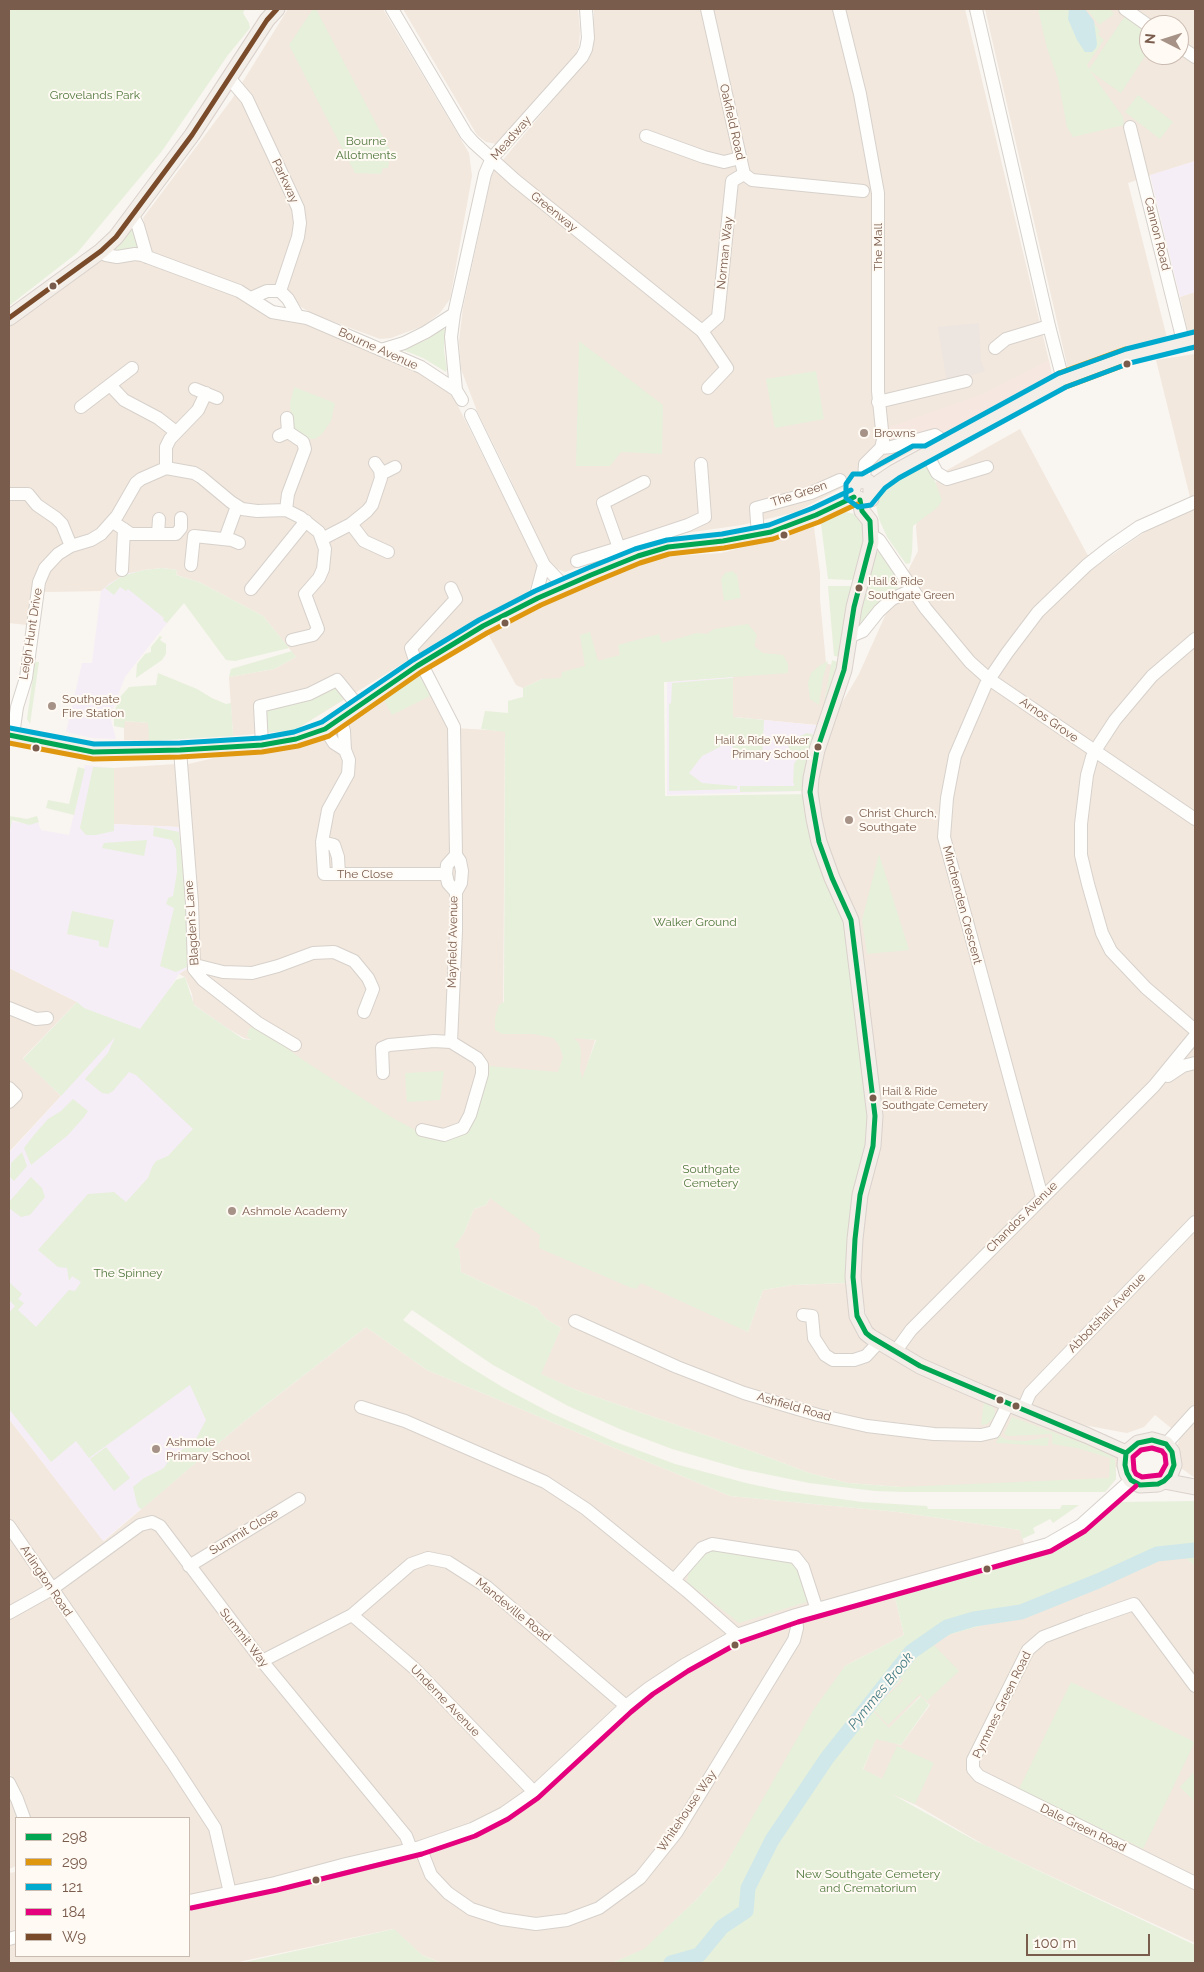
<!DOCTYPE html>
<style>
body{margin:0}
#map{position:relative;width:1204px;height:1972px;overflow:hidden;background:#f9f5f0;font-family:Raleway,sans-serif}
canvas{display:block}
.frame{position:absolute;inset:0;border:10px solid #7a5c4d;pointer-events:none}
.legend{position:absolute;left:15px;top:1817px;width:175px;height:140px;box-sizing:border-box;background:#fffaf3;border:1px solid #cabbb1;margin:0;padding:6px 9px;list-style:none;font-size:15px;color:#7a5c4d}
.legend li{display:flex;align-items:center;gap:10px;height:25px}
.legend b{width:25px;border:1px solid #cabbb1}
.north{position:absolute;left:1139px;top:15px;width:50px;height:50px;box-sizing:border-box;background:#fffaf3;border:1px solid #cabbb1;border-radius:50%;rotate:275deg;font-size:14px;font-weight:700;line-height:20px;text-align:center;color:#7a5c4d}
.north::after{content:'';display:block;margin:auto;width:18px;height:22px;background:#a69286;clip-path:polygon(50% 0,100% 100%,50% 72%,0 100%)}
.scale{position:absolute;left:1026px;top:1934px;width:124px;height:22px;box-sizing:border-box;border:2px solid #7a5c4d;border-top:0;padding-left:6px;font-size:15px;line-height:18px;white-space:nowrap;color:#7a5c4d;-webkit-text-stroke:4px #fffaf3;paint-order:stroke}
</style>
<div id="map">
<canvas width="1204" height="1972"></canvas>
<div class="frame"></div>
<ul class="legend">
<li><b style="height:6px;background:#00a651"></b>298</li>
<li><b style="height:6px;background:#de970f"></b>299</li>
<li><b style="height:6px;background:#00a9ce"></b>121</li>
<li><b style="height:6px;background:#e5007d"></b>184</li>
<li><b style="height:6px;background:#7a4b2a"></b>W9</li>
</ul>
<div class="north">N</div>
<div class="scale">100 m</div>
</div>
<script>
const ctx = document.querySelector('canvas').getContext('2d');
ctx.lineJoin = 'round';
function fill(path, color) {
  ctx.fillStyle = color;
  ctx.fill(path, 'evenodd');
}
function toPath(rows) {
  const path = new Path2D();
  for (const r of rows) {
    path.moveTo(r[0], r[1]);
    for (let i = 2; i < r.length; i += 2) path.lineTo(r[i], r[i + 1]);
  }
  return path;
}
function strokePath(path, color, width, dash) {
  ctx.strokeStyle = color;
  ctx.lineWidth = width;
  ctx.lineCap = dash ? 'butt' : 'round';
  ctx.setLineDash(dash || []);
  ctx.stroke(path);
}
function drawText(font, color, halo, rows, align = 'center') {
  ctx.font = font + ' Raleway,sans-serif';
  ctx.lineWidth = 4;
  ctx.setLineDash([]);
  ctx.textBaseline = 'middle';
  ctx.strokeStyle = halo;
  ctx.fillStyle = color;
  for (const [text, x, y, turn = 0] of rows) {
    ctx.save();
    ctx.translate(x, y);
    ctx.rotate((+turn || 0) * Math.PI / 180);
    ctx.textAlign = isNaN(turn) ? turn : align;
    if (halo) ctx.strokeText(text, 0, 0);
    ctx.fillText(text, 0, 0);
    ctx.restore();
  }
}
fill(toPath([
 [288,9,383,9,469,153,472,176,450,299,440,313,423,326,391,338,380,339,313,314,301,307,286,289,248,292,151,251,143,218,232,99],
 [403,9,578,9,580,31,579,45,576,54,497,144,486,142,477,135],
 [594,9,965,9,1053,378,796,512,742,525,671,535,565,572,548,565,510,478,477,411,461,369,459,341,463,308,492,173,589,57,594,34],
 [985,9,1195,9,1195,161,1128,183,1167,338,1068,369],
 [1149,25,1179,25,1179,55,1149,55],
 [133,255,303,320,415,369,446,390,455,400,538,566,528,594,457,630,295,730,233,736,229,677,274,669,296,657,263,616,199,582,176,575,177,570,162,568,144,570,122,576,101,591,48,592,32,590,27,625,9,623,9,321,102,257],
 [1195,292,1195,330,1188,332,1180,297],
 [1195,354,1195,1478,1181,1468,1179,1462,1176,1448,1181,1436,1155,1415,1144,1427,1127,1433,1078,1424,906,1354,872,1327,867,1319,859,1284,861,1240,866,1199,880,1145,882,1127,830,856,821,823,818,802,818,782,821,755,840,706,859,674,885,616,918,551,916,527,918,510,942,473,1020,429,1087,554,1098,565,1159,522,1193,509,1156,360],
 [814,527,820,573,820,600,826,663,840,668,821,728,816,725,733,717,733,677,667,682,664,681,542,679,523,688,516,685,486,630,513,616,637,562,662,557,721,553,768,541],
 [425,663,454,728,505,731,503,1027,595,1040,583,1079,513,1070,465,1178,252,1040,244,1038,220,1024,193,1004,192,994,185,977,179,974,190,967,184,765,296,739],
 [124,721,149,723,149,741,124,740],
 [176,764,179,827,113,824,114,768],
 [9,968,77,1002,23,1058,61,1096,9,1152],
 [490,1198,748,1332,763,1290,792,1285,848,1283,858,1331,1126,1453,1116,1468,1116,1479,1105,1492,1098,1492,1108,1479,928,1487,901,1487,848,1483,809,1473,757,1453,576,1390,540,1374,561,1328,546,1319,537,1308,461,1272,459,1250,453,1247,464,1233,474,1209,486,1205],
 [366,1327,427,1370,730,1496,898,1512,1020,1530,1028,1557,894,1593,904,1635,845,1666,723,1869,697,1899,645,1949,612,1963,442,1963,422,1955,393,1929,234,1963,9,1963,9,1873,16,1872,16,1956,189,1956,189,1818,31,1818,23,1796,9,1772,9,1419,104,1541,241,1424],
 [1175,1548,1195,1566,1195,1943,986,1846,916,1805,889,1793,884,1780,863,1770,876,1738,901,1745,930,1705,920,1696,889,1729,871,1710,900,1681,894,1672,931,1639,1017,1616,1115,1577,1142,1569],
 [9,1797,17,1818,16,1866,9,1869]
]), '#f2e8de');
fill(toPath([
 [1049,360,1053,385,947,443,939,436,891,447,881,430,983,394]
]), '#f6e8e1');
fill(toPath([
 [979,323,981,361,985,371,947,383,938,327]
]), '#ede5e0');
fill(toPath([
 [1195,161,1195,292,1180,297,1150,175],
 [162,568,177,570,176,575,199,582,125,677,110,716,116,739,92,738,66,732,82,663,92,663,101,591,110,583,129,573],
 [733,677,733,717,816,725,821,728,805,791,667,795,667,682],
 [85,765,114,768,113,824,179,827,190,967,179,974,170,988,192,995,193,1004,243,1039,251,1040,366,1327,241,1424,103,1541,9,1419,9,1153,61,1096,23,1059,77,1002,9,968,9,821,28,824,37,820,41,830,69,835]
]), '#f6eef6');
fill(toPath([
 [9,9,245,9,243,13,249,23,250,28,228,55,162,151,77,253,9,306],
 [313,9,316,9,391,152,388,168,383,168,381,174,355,173,289,45],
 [1038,9,1084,9,1100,31,1098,34,1104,40,1087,65,1089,69,1125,16,1149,33,1149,50,1121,93,1090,71,1123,117,1124,125,1073,137,1067,127,1058,79,1047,48],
 [1087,9,1110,9,1114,14,1099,25],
 [1138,95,1173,122,1160,139,1125,112],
 [132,228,133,228,140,242,138,249,114,254,113,249],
 [443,328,445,330,444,351,447,369,446,372,423,358,403,350,404,347,424,341],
 [579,341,663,405,662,454,621,452,610,466,576,466],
 [816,371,824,419,775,428,766,379],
 [294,387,335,403,331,421,322,434,315,439,304,439,292,429,290,403],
 [926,463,930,468,942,500,938,507,913,526,912,552,910,563,906,564,887,537,879,519,876,505,884,483],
 [846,512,859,515,863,525,866,541,858,577,851,580,828,579,821,524,827,518],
 [876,551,881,553,899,580,899,587,863,626,857,627],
 [162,568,177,570,176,575,199,582,263,616,289,648,235,661,226,660,184,603,167,623,163,620,164,618,128,589,126,591,120,587,114,595,105,588,122,576,144,570],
 [732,571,737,575,741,598,724,601,721,579,725,573],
 [828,586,856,586,843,657,834,656],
 [748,624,757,635,754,646,763,653,783,655,788,664,788,673,664,682,665,796,812,794,843,900,872,1120,848,1283,792,1285,763,1290,748,1332,641,1283,636,1289,629,1287,539,1248,540,1235,490,1198,486,1205,474,1209,464,1233,454,1247,459,1249,461,1272,537,1308,546,1319,561,1328,541,1374,576,1390,757,1453,809,1473,848,1483,901,1487,1109,1478,1110,1458,1077,1448,1052,1444,1052,1434,1008,1436,1004,1434,1012,1417,1107,1452,1115,1459,1116,1479,1105,1492,904,1492,875,1491,809,1483,741,1469,672,1449,622,1430,568,1406,493,1365,412,1310,403,1320,460,1361,504,1388,551,1413,613,1441,675,1464,746,1483,783,1491,862,1502,927,1506,928,1509,1060,1509,1062,1505,1079,1505,1053,1523,1050,1519,1033,1528,1035,1533,1022,1539,1020,1530,898,1512,730,1496,427,1370,366,1327,241,1424,142,1509,139,1508,137,1504,133,1487,144,1478,164,1468,173,1454,191,1445,197,1437,206,1420,190,1385,89,1458,76,1441,51,1462,9,1409,9,1313,15,1306,9,1300,9,1282,22,1294,18,1299,24,1303,18,1310,36,1327,69,1290,75,1291,81,1282,72,1276,69,1281,67,1268,58,1267,38,1250,88,1194,114,1192,126,1202,148,1178,152,1167,156,1161,168,1156,193,1129,136,1075,129,1072,113,1091,108,1094,102,1093,85,1079,108,1053,115,1037,61,1096,23,1059,77,1002,84,1008,140,1029,176,980,185,977,194,1005,243,1039,251,1040,247,1036,249,1029,256,1025,303,1060,391,1117,428,1137,463,1129,488,1066,558,1072,563,1057,559,1045,553,1038,533,1034,502,1034,495,1030,495,1018,499,1005,504,1002,505,732,481,729,485,711,508,713,508,701,523,697,523,688,542,679,561,678,562,672,585,666,580,635,590,632,598,661,620,655,618,645,659,634,662,643,697,633,707,634,714,629],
 [574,1038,596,1040,582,1079,580,1069,581,1051,579,1043],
 [160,636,162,637,160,640,166,644,166,654,162,660,136,678,137,664,145,654,151,652,151,647],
 [292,651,296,657,274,669,229,677,231,669],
 [832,660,841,663,828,707,824,703],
 [828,661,823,678,819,705,810,699,808,683,811,673,819,666],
 [35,662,39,662,30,724,27,719],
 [418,670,430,696,392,715,384,700,407,677],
 [158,673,197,689,212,698,226,704,231,703,233,736,149,741,148,723,125,721,124,728,114,726,114,712,121,696,129,687,156,685],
 [733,678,733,717,764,720,762,759,732,757,733,747,723,735,720,747,702,756,689,773,702,783,737,786,737,789,669,791,669,703,671,704,672,683],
 [337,680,350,695,295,730,262,733,260,707],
 [807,733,815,735,808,758,792,756,792,754,788,754,789,741],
 [797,759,806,760,804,791,740,792,740,786,794,786,794,783,793,783,794,764],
 [78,767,85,769,74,815,46,808,48,800,69,804],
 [93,767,114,768,114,831,96,835,86,835,80,828],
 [9,816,27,819,37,816,39,822,29,825,12,820,9,835],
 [154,827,179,832,188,921,189,966,176,972,160,966,174,908,166,904,168,898,173,896,177,872,176,849,172,840,153,836],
 [147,840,144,856,102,848,104,843],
 [879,854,909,950,867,954,862,920],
 [72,911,114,920,108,948,99,946,99,941,67,934],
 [444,1071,440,1100,407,1102,405,1073],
 [73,1099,88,1111,84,1117,68,1135,31,1165,24,1148,34,1135,48,1119,61,1111],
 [22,1152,27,1166,14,1181,10,1177,11,1163],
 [31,1177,42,1188,45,1197,30,1215,21,1217,9,1208,9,1202],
 [984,1402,993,1407,995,1412,995,1417,987,1424,981,1425],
 [999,1436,1008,1440,1025,1441,1049,1437,1048,1446,996,1443],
 [106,1447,130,1478,114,1491,90,1459],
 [1195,1501,1195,1566,1175,1548,1142,1569,1115,1577,1018,1615,931,1640,894,1673,900,1681,871,1709,889,1728,921,1696,929,1705,901,1745,876,1739,863,1769,882,1779,897,1746,934,1763,915,1804,890,1793,976,1841,1195,1945,1195,1963,612,1963,644,1949,697,1899,723,1869,814,1709,845,1666,904,1635,894,1593,1028,1557,1067,1541,1097,1522,1119,1502],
 [715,1549,788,1561,798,1570,810,1601,739,1623,687,1582,689,1569,705,1552],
 [931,1642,959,1671,927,1701,920,1694,888,1725,873,1709,903,1681,897,1674],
 [1071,1682,1195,1742,1143,1849,1019,1789],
 [1194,1772,1195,1772,1195,1802,1180,1787],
 [394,1929,422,1955,441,1963,241,1963]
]), '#e7f0db');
fill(toPath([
 [1069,9,1085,9,1094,21,1097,44,1096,48,1092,52,1085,52,1077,40,1068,19]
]), '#d0e8ea');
strokePath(toPath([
 [671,1963,699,1955,722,1927,746,1911,748,1888,772,1840,827,1758,911,1652,947,1627,974,1619,1021,1612,1098,1581,1157,1554,1195,1550]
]), '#d0e8ea', 15);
const minor = toPath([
 [392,9,466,134,473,142,515,180,702,331,727,368,708,388],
 [707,9,744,174,752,180,863,191],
 [839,9,860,94,878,193,878,391,883,440,881,448,865,464,864,481],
 [976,9,1049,326,1063,380],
 [1125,9,1149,26],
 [1179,46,1195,57],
 [230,79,247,99,298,208,300,223,298,237,280,291],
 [1130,127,1183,341],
 [646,136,704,157,724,162,740,158],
 [133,216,138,226,147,257],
 [101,251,106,255,117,257,135,254,142,255,239,291,272,312,307,318,421,367,456,390],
 [251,298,267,291,280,291,288,299,297,315],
 [702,331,718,317,732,181,744,174],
 [995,348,1006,339,1049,326],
 [381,350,404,343,426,332,454,314],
 [110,385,124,400,158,418,176,432],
 [195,389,217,398],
 [462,400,456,390,451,337,454,314,485,174,492,158,582,57,586,49,588,38,586,9],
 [878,402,966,381],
 [81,407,132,368],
 [471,415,544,565,564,586],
 [287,418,288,432],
 [279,436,288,432,303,442,305,449,288,494,286,510],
 [881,448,891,447,935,435,947,443],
 [927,454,937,473,947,479,987,467],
 [166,468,166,447,170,439,198,410,206,393],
 [381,474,395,467],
 [9,494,28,494,37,505,56,518,62,524,71,546],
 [113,522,131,534,176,534,181,528,181,518],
 [351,524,364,541,388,552],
 [158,534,159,519],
 [758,535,756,508,811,493,840,480],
 [871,535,879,540,926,609,970,662,989,679,1195,819],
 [225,539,237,506],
 [322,539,351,524,367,511,372,505,381,478,380,470,375,463],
 [619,548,688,525,705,517,701,464],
 [577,561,619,548,603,503,644,482],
 [191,565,194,536,232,540,239,543],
 [122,570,124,529],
 [251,589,306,521],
 [538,598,537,591,544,565],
 [851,636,863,631,879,611,892,599,912,590],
 [1195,639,1152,676,1115,720,1098,746,1092,757,1087,775,1081,824,1081,855,1088,884,1102,933,1111,951,1146,988,1195,1030],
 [421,663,454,727,456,855,447,865,446,874,448,883,456,892,456,931,451,1042],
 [417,666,411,648,456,599,451,588],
 [340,719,344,731,345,750,349,760,348,774,328,810,322,842,324,874,446,874],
 [325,729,334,743,345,750],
 [13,735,17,707,26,678,39,582,45,568,58,554,71,546,91,540,101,534,117,516,136,483,141,479,166,468,194,473,201,477,231,502,242,509,257,511,286,510,300,517,319,532,325,549,323,569,319,578,305,594,318,629,313,635,292,640],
 [262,745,260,706,309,694,337,680,359,707],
 [180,750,192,903,194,969,203,980,258,1023,295,1045],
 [322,842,334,845,338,857,339,874],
 [456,855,460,861,462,871,461,883,456,892],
 [194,969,199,966,223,972,252,973,278,966,313,953,334,952,354,961,368,978,373,989,364,1012],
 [9,1008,36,1019,47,1018],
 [383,1073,382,1048,389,1045,434,1041,451,1042,477,1058,482,1065,482,1074,470,1115,463,1128,444,1135,422,1130],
 [1168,1076,1183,1066,1195,1063],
 [9,1088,16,1095,9,1102],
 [1042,1197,944,837,947,798,955,756,986,684,1007,653,1038,612,1087,565,1110,547,1139,527,1195,502],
 [803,1315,812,1316,814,1338,825,1355,833,1360,854,1360,866,1356,878,1343],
 [575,1321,677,1367,744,1393,818,1415,867,1426,934,1434,981,1435,994,1432,1008,1404],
 [895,1352,911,1330,1154,1086,1195,1036],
 [361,1407,405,1421,545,1482,586,1509,687,1591,737,1635],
 [1023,1409,1030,1393,1195,1222],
 [1166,1444,1195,1412],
 [9,1526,172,1762,215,1828,230,1893],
 [189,1566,299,1499],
 [674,1580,702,1548,712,1544,795,1557,803,1567,817,1610],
 [9,1613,52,1589,140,1525,152,1522,160,1526,262,1661,406,1836,411,1849],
 [352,1615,414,1668,534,1792],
 [262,1661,352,1615,411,1564,428,1558,448,1562,487,1587,626,1706],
 [1195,1686,1134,1604,1085,1621,1043,1637,1028,1650,973,1760,973,1769,979,1776,1195,1883],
 [9,1783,17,1799,24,1818],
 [420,1847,431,1875,448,1893,471,1909,502,1919,536,1924,567,1920,599,1908,640,1878,676,1833,794,1640,797,1628,796,1615],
 [189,1901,275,1883,346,1864,420,1847,472,1829,504,1813,534,1792,626,1706,649,1688,684,1665,737,1635,796,1615,1048,1544,1081,1525,1131,1480],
 [9,1939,16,1937]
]);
const major = toPath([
 [9,318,101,251,116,237,192,135,267,20,277,9],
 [871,492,880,482,895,472,1063,380,1128,356,1195,339],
 [860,500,862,511,870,521,871,542,854,607,844,670,817,750,811,778,810,792,814,819,819,842,832,878,851,920,875,1116,873,1146,860,1195,855,1239,853,1277,857,1316,866,1333,871,1337,920,1366,982,1393,1086,1435,1126,1453],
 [861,500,854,497,852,490,855,483,861,480,868,482,871,486,871,499],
 [9,735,93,752,180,750,262,745,296,739,325,729,417,666,483,626,538,598,591,575,638,556,668,547,723,541,771,532,816,515,854,497],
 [1152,1440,1166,1444,1172,1452,1174,1465,1170,1475,1164,1481,1158,1484,1140,1485,1131,1480,1127,1473,1125,1465,1126,1453,1138,1443,1152,1440],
 [1164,1481,1195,1487]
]);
strokePath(minor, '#d7d1cb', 14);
strokePath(major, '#dad1cc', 17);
strokePath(minor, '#fefefd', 12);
strokePath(major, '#f3eee8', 15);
strokePath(toPath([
 [860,500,862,511,870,521,871,542,854,607,844,670,817,750,810,792,819,842,832,878,851,920,875,1116,873,1146,860,1195,855,1239,853,1277,857,1316,866,1333,871,1337,920,1366,1126,1453],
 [9,735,93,752,180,750,262,745,296,739,325,729,417,666,483,626,538,598,591,575,638,556,668,547,723,541,771,532,816,515,854,497],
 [1152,1440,1166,1444,1172,1452,1174,1465,1170,1475,1164,1481,1158,1484,1140,1485,1131,1480,1127,1473,1125,1465,1126,1453,1138,1443,1152,1440]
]), '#00a651', 5);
strokePath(toPath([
 [1059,373,1125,349],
 [1066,387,1130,363],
 [9,743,93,759,180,757,262,752,298,746,329,736,421,672,487,633,541,605,594,582,640,563,669,554,724,548,773,539,819,522,857,504]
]), '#de970f', 5);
strokePath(toPath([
 [1059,373,925,446,913,446,862,474,853,474,846,484,846,498,858,507,871,505,885,488,899,478,1066,387,1130,363,1195,347],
 [1060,373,1126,349,1194,332],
 [10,728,94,744,180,743,261,738,294,732,322,722,413,660,479,620,535,591,588,568,635,549,667,540,722,534,769,525,813,508,851,490]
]), '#00a9ce', 5);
strokePath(toPath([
 [1152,1448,1162,1451,1165,1455,1166,1464,1160,1475,1142,1477,1136,1474,1134,1470,1133,1457,1141,1450,1152,1448],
 [191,1908,277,1890,422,1854,475,1836,508,1819,538,1798,631,1712,653,1694,688,1671,740,1642,798,1622,1051,1551,1085,1531,1136,1486]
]), '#e5007d', 5);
strokePath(toPath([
 [9,318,101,251,116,237,192,135,267,20,277,9]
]), '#7a4b2a', 5);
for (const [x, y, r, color] of [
 [53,286,4.5,"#7a5c4d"],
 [1127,364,4.5,"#7a5c4d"],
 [864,433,5,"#a69286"],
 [784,535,4.5,"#7a5c4d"],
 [859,588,4.5,"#7a5c4d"],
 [505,623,4.5,"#7a5c4d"],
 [52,706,5,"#a69286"],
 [818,747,4.5,"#7a5c4d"],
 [36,748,4.5,"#7a5c4d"],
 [849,820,5,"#a69286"],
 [873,1098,4.5,"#7a5c4d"],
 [232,1211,5,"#a69286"],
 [1000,1400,4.5,"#7a5c4d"],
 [1016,1406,4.5,"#7a5c4d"],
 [156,1449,5,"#a69286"],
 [987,1569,4.5,"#7a5c4d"],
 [735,1645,4.5,"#7a5c4d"],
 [316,1880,4.5,"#7a5c4d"]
]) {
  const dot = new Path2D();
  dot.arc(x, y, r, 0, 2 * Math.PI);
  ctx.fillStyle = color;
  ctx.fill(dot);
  strokePath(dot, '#fffaf3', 2);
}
drawText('11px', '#7a5c4d', '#fffaf3', [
 ["Hail & Ride",868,582],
 ["Southgate Green",868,596],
 ["Hail & Ride Walker",809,741,"right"],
 ["Primary School",809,755,"right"],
 ["Hail & Ride",882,1092],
 ["Southgate Cemetery",882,1106]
], 'left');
drawText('12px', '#537a41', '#fffaf3', [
 ["Grovelands Park",95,95],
 ["Bourne",366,141],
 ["Allotments",366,155],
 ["Walker Ground",695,922],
 ["Southgate",711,1169],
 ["Cemetery",711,1183],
 ["The Spinney",128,1273],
 ["New Southgate Cemetery",868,1874],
 ["and Crematorium",868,1888]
]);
drawText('12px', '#7a5c4d', '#fffaf3', [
 ["Oakfield Road",732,122,77],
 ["Meadway",511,138,-49],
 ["Parkway",285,181,65],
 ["Greenway",554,212,39],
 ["Cannon Road",1157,234,76],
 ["The Mall",878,247,-90],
 ["Norman Way",725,253,-84],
 ["Bourne Avenue",378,349,24],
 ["The Green",799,494,-18],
 ["Leigh Hunt Drive",31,634,-81],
 ["Arnos Grove",1049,720,35],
 ["The Close",365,874],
 ["Minchenden Crescent",962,905,75],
 ["Blagden's Lane",192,923,-94],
 ["Mayfield Avenue",453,942,-89],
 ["Chandos Avenue",1022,1217,-45],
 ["Abbotshall Avenue",1107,1313,-46],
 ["Ashfield Road",794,1407,16],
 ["Summit Close",244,1532,-31],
 ["Arlington Road",46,1581,56],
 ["Mandeville Road",513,1610,39],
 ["Summit Way",244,1638,52],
 ["Underne Avenue",445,1701,46],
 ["Pymmes Green Road",1002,1705,-64],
 ["Whitehouse Way",687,1811,-56],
 ["Dale Green Road",1083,1828,26]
]);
drawText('12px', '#7a5c4d', '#fffaf3', [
 ["Browns",874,433],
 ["Southgate",62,699],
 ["Fire Station",62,713],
 ["Christ Church,",859,813],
 ["Southgate",859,827],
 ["Ashmole Academy",242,1211],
 ["Ashmole",166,1442],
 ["Primary School",166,1456]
], 'left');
drawText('italic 14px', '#437c86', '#fffaf3', [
 ["Pymmes Brook",881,1691,-51]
]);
</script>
